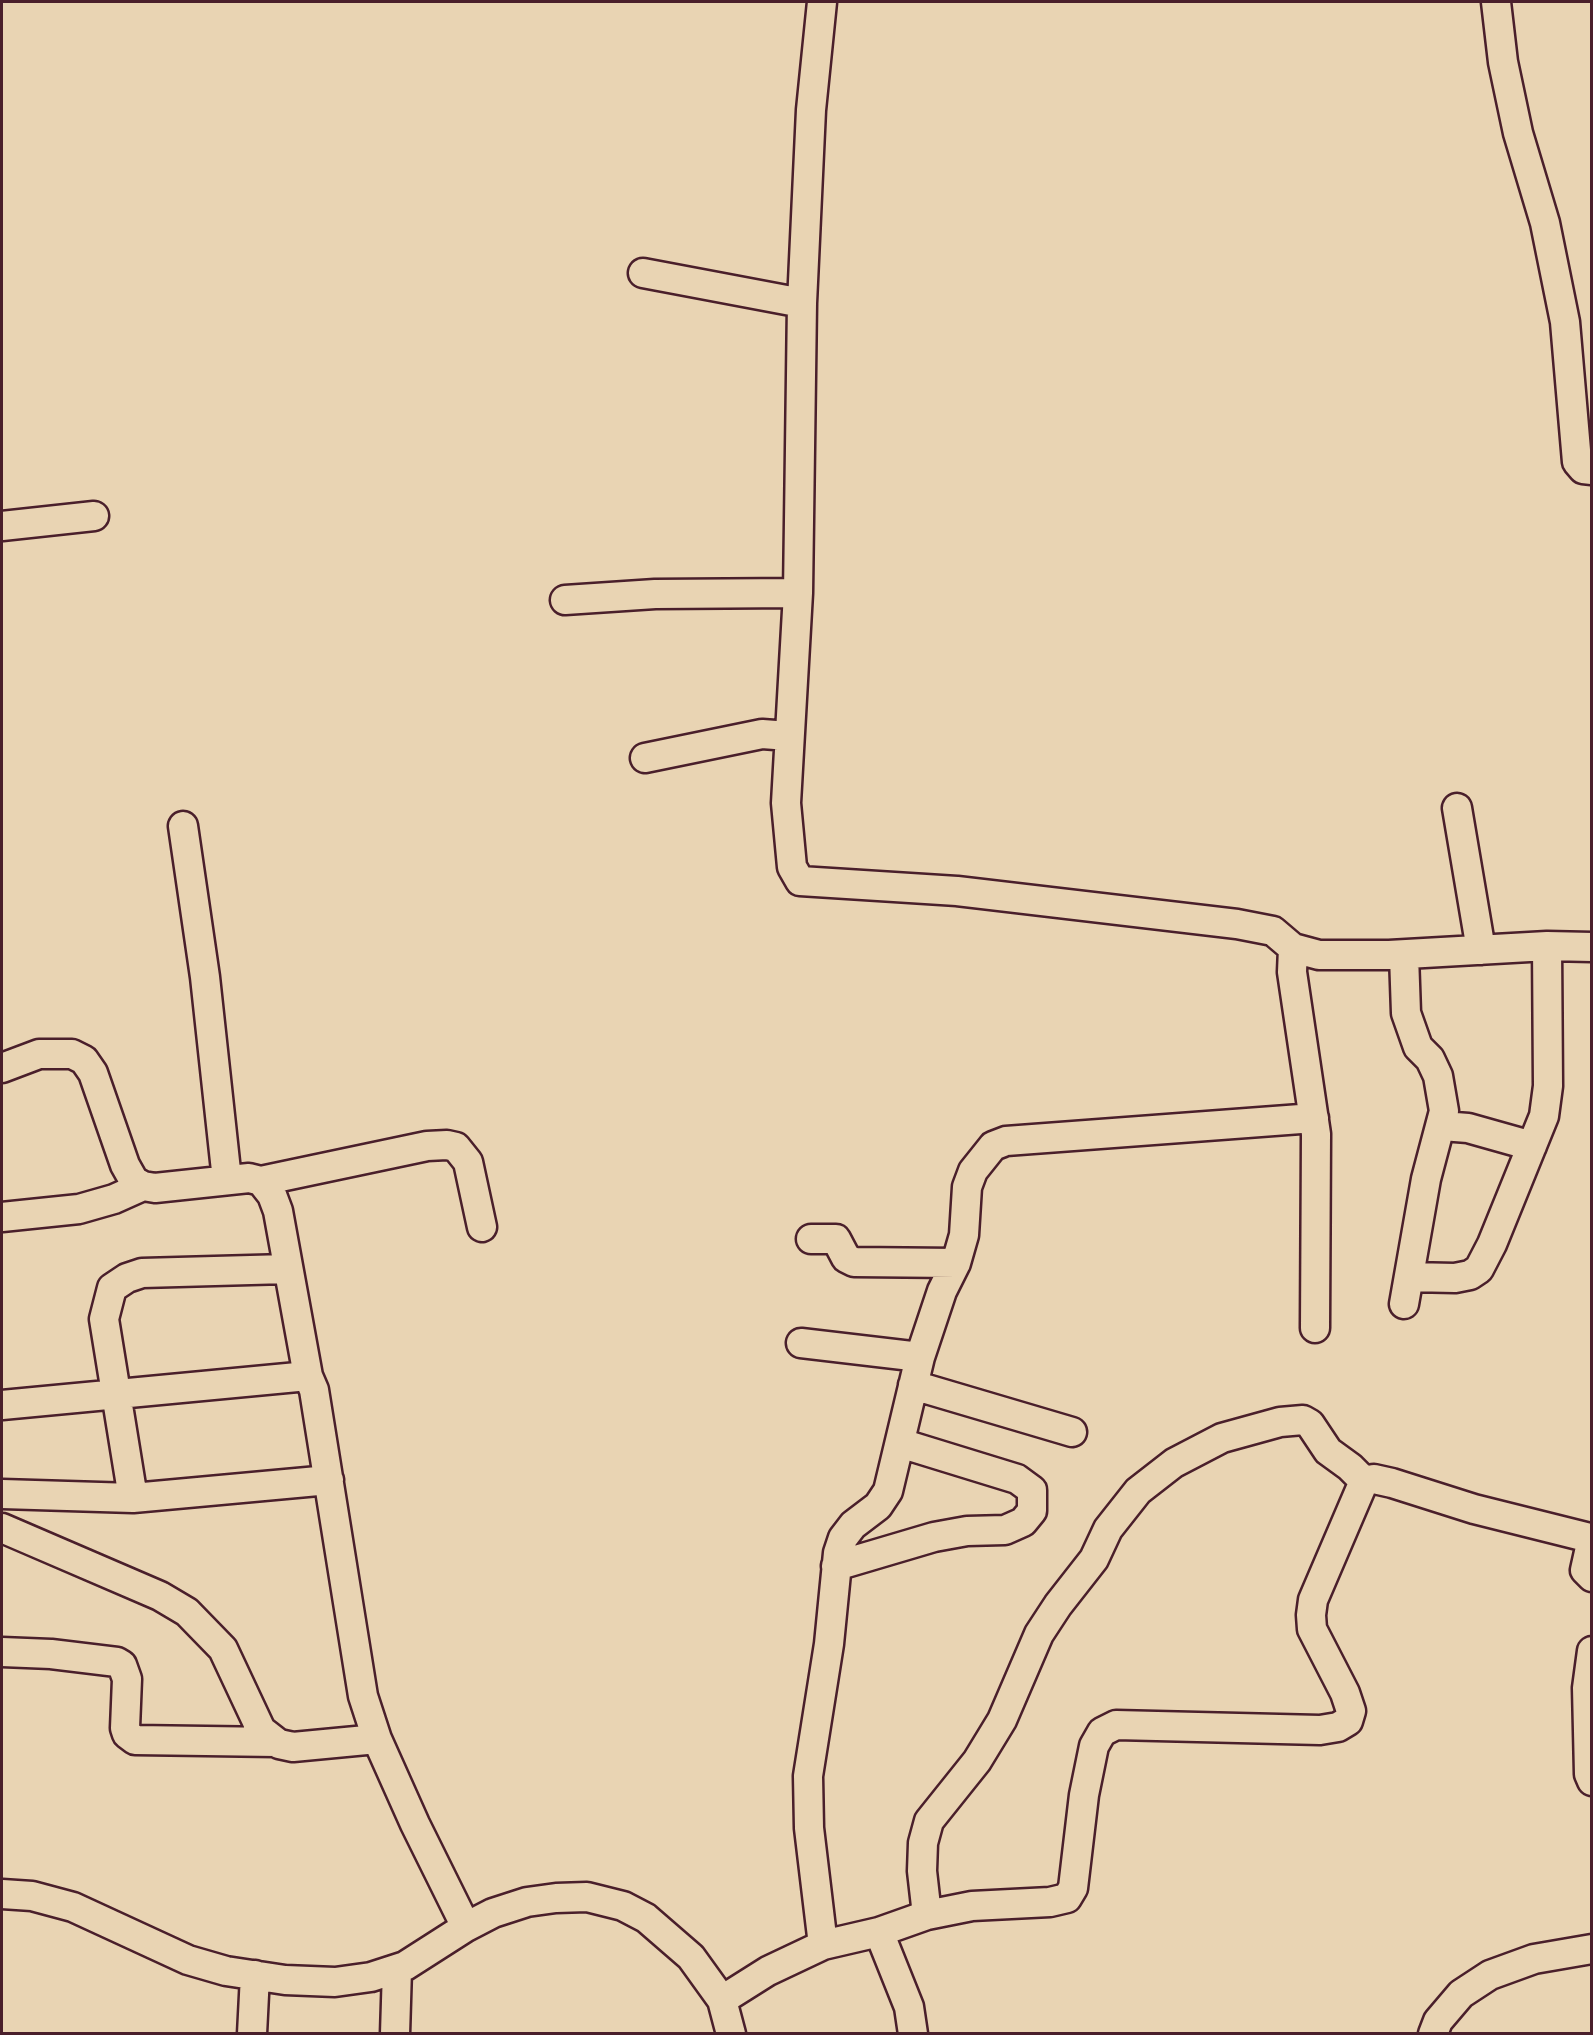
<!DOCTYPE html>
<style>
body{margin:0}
#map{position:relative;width:1593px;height:2035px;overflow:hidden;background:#e9d4b3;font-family:"Indie Flower",sans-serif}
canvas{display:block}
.frame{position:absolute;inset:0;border:3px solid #4a1f2b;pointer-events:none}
</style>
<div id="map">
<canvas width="1593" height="2035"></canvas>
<div class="frame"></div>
</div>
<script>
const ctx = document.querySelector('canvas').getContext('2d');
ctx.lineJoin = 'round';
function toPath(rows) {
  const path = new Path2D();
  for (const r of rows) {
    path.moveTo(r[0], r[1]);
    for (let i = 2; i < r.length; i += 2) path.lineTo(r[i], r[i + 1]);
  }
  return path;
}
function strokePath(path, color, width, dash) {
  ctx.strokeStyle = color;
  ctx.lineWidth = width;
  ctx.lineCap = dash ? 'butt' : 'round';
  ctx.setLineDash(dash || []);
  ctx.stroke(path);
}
const minor = toPath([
 [1496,2,1503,62,1518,133,1545,223,1565,322,1577,462,1583,469,1592,470],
 [643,273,802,303,811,110,822,2],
 [802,303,798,593,786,803,792,867,800,881,957,891,1237,924,1273,931,1293,948,1319,955,1389,955,1547,946,1592,947],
 [2,526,94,516],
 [565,600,655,594,798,593],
 [645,758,762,734,789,736],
 [1457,808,1481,950],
 [183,826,205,977,227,1180],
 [1293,948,1292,972,1316,1134,1315,1328],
 [1404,955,1406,1013,1418,1047,1430,1059,1438,1076,1444,1111,1426,1179,1404,1304],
 [2,1068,39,1054,72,1054,84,1060,93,1073,125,1165,134,1181,143,1186,155,1188,249,1178,261,1181,272,1195,278,1211,308,1376,314,1390,363,1696,377,1739,415,1824,466,1927],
 [1442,1126,1468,1128,1532,1146],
 [261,1181,427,1146,447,1145,456,1147,468,1162,482,1227],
 [2,1217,79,1209,114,1199,143,1186],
 [811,1239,836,1239,846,1258,854,1262,956,1263],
 [1409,1277,1455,1278,1470,1275,1479,1269,1492,1244,1544,1116,1548,1086,1547,946],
 [801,1343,920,1357],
 [913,1385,1072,1432],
 [2,1405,308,1376],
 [2,1494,133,1498,329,1480],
 [133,1498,104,1319,112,1288,127,1278,142,1273,287,1269],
 [2,1528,160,1596,187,1612,223,1649,261,1730,279,1744,293,1747,377,1739],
 [836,1566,934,1537,967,1531,1005,1530,1023,1522,1032,1511,1032,1490,1017,1479,900,1443],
 [1592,1651,1587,1688,1589,1774,1592,1781],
 [2,1652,51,1654,117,1662,122,1665,127,1679,125,1728,127,1734,135,1740,276,1742],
 [2,1894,32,1896,73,1907,188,1960,226,1971,285,1980,335,1982,371,1977,405,1966,466,1927,493,1913,527,1902,556,1898,587,1897,623,1906,646,1918,691,1957,722,2000,731,2034],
 [927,1915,922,1871,923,1843,929,1821,977,1761,1002,1720,1039,1634,1058,1605,1094,1559,1108,1529,1138,1491,1174,1463,1222,1438,1280,1422,1303,1420,1310,1424,1328,1451,1350,1467,1364,1481],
 [879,1932,909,2007,913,2034],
 [823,1945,809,1828,808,1776,829,1644,838,1553,843,1538,853,1525,878,1506,888,1491,920,1357,942,1291,956,1263,964,1235,967,1187,973,1171,993,1146,1006,1141,1314,1118],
 [722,2000,768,1971,823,1945,879,1932,927,1915,972,1906,1050,1902,1067,1898,1073,1888,1084,1795,1094,1746,1102,1732,1116,1725,1320,1730,1338,1727,1348,1721,1351,1711,1345,1693,1312,1629,1311,1615,1313,1600,1364,1481,1374,1479,1392,1483,1474,1509,1586,1537,1591,1543,1585,1570,1592,1577],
 [252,2034,255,1975],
 [395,2034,397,1969],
 [1433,2034,1438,2021,1461,1994,1490,1975,1534,1959,1592,1949]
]);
strokePath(minor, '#4a1f2b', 33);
strokePath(minor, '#e9d4b3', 28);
</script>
